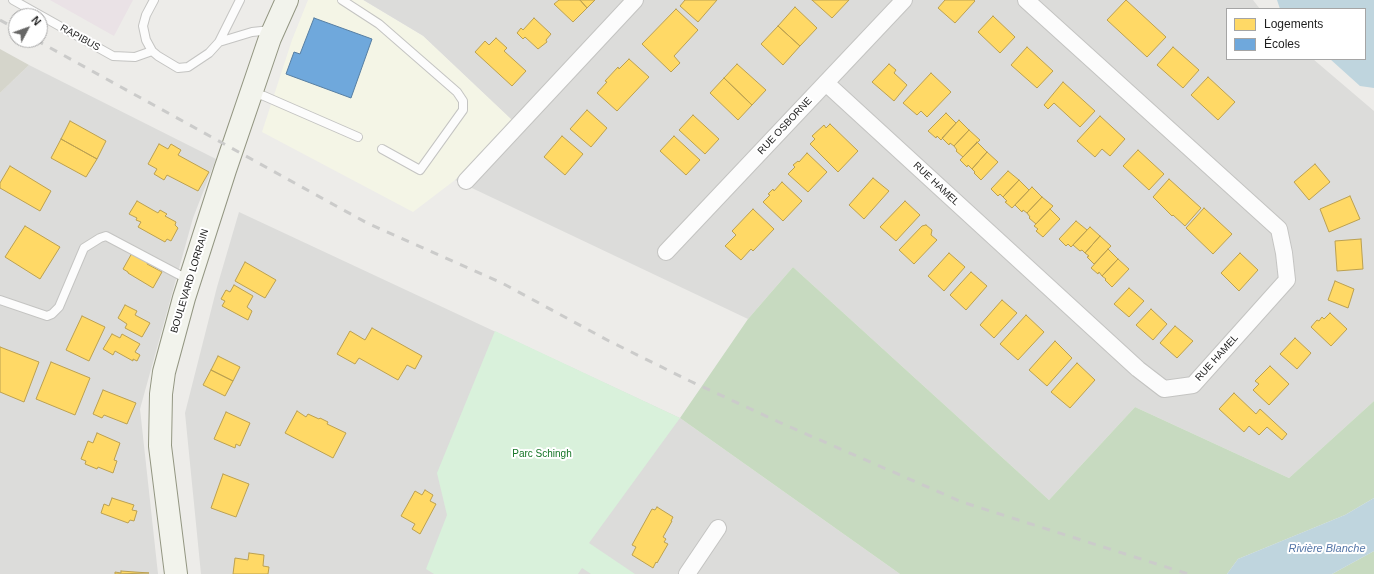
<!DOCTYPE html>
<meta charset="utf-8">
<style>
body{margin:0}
#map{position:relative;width:1374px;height:574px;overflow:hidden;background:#edece9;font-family:Arial,sans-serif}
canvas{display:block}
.legend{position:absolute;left:1226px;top:8px;width:140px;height:52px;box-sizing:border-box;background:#fff;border:1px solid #a5a5a5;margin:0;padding:5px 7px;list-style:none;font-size:12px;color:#1f1f1f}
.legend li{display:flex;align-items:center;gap:8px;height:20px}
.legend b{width:20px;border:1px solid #a5a5a5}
.north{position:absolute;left:8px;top:8px;width:40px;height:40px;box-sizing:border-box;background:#fff;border:1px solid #a5a5a5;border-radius:50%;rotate:49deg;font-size:11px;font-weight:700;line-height:16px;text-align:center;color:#1f1f1f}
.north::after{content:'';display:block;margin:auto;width:14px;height:18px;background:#676766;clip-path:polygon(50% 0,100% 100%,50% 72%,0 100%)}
</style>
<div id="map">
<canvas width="1374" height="574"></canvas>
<ul class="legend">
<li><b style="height:11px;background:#ffd966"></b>Logements</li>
<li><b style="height:11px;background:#6fa8dc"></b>Écoles</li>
</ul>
<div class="north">N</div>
</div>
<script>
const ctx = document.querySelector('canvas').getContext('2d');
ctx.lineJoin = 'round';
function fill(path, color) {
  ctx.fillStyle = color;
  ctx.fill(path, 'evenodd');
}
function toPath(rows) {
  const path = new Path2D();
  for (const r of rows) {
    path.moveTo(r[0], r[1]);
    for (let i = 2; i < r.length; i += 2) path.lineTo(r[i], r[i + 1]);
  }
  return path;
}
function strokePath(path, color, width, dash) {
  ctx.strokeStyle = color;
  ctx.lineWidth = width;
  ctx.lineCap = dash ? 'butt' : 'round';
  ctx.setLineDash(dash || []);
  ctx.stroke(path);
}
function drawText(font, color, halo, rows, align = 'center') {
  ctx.font = font + ' Arial,sans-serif';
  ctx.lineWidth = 4;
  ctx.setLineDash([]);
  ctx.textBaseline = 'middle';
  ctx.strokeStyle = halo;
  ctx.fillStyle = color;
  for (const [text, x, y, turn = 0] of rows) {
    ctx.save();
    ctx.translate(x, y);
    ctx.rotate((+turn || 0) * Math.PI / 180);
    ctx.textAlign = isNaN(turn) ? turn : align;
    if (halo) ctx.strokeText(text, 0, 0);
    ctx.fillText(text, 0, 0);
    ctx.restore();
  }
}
fill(toPath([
 [363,0,1253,0,1260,9,1227,9,1227,59,1313,59,1374,111,1374,401,1289,478,1135,407,1049,500,793,267,748,319,455,180,514,122,423,36],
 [29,65,216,159,193,218,140,409,158,574,0,574,0,93],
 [239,212,680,418,900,574,201,574,185,413,217,287]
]), '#dcdcda');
fill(toPath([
 [50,0,133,0,114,36]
]), '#eae2e6');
fill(toPath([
 [308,0,363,0,423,36,514,122,455,180,413,212,262,132,292,40]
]), '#f4f5e6');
fill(toPath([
 [0,49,29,65,0,93]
]), '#d5d5cb');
fill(toPath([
 [793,267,1049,500,1135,407,1289,478,1374,401,1374,498,1345,515,1238,559,1227,574,900,574,680,418,748,319],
 [1374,551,1374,574,1332,574]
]), '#c7dac0');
fill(toPath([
 [495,331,680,418,589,543,635,574,591,574,582,568,578,574,434,574,426,569,447,515,437,473]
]), '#d9f1db');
fill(toPath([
 [1277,0,1374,0,1374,88,1360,86,1330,59,1365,59,1365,9,1280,9],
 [1374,498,1374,551,1332,574,1227,574,1238,559,1345,515]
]), '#bfd5de');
const homes = toPath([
 [559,0,580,0,587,8,573,22,554,4,559,0],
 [580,0,595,0,587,8,580,0],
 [685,0,717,0,698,22,680,6,685,0],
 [812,0,849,0,832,18,812,0],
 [945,0,974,0,975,1,955,23,938,8,945,0],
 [1126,0,1166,37,1147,57,1107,20,1126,0],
 [795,7,817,28,800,46,778,26,795,7],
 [676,9,698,30,674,56,680,63,671,72,642,44,676,9],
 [993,16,1015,37,1000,53,978,32,993,16],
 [534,18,551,34,546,40,547,42,538,49,525,37,523,39,517,33,521,28,523,30,534,18],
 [778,26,800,46,783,65,761,44,778,26],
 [496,38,507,48,504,51,526,71,512,86,475,52,485,41,489,45,496,38],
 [1027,47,1053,71,1037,88,1011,65,1027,47],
 [1173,47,1199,70,1183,88,1157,65,1173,47],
 [629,59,649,77,617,111,597,93,607,82,605,81,618,67,619,69,629,59],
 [737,64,766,90,752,105,724,78,737,64],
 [889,64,896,70,894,73,907,85,894,101,872,82,889,64],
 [931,73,951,92,927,117,921,111,917,115,903,103,931,73],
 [1208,77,1235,102,1218,120,1191,95,1208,77],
 [724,78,752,105,738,120,710,93,724,78],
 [1063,82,1095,111,1080,127,1054,103,1048,109,1044,105,1063,82],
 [587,110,607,128,591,147,570,129,587,110],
 [946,113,956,123,941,140,937,136,936,138,928,131,946,113],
 [693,115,719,139,705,154,679,130,693,115],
 [1100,116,1125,139,1110,156,1102,149,1095,157,1077,141,1100,116],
 [959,120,969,130,954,146,950,143,949,145,942,138,959,120],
 [70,121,106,141,97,159,61,139,70,121],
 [830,124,858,151,838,172,810,144,815,139,812,136,824,125,826,128,830,124],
 [969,130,980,140,963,157,956,151,957,150,954,146,969,130],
 [562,136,583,154,565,175,544,157,562,136],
 [674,136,700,160,686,175,660,151,674,136],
 [61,139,97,159,86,177,51,158,61,139],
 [977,142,987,152,972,169,968,165,967,167,960,160,977,142],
 [159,144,168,149,171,144,181,150,178,155,209,172,198,191,167,175,164,180,154,174,157,169,148,164,159,144],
 [1138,150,1164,174,1149,190,1123,166,1138,150],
 [987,152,998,162,981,180,974,173,975,172,972,169,987,152],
 [807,153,827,172,808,192,788,174,795,167,793,165,798,161,799,162,807,153],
 [1315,164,1330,182,1309,200,1294,182,1315,164],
 [10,166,51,191,40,211,0,188,0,183,10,166],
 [1008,171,1019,180,1003,197,1000,194,998,196,991,189,1008,171],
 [873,178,889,191,864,219,849,205,873,178],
 [1169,179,1201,208,1185,226,1173,215,1172,216,1153,197,1169,179],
 [1019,180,1029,190,1012,208,1005,202,1007,201,1003,197,1019,180],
 [782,182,802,201,783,221,763,202,770,195,768,194,773,189,774,191,782,182],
 [1032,187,1042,197,1027,213,1023,210,1022,212,1015,205,1032,187],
 [1350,196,1360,219,1329,232,1320,209,1350,196],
 [1042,197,1053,206,1036,224,1029,218,1030,217,1027,213,1042,197],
 [137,201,158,213,160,210,167,214,165,216,176,222,175,225,178,228,171,241,167,239,165,242,138,227,141,222,136,220,137,218,129,214,137,201],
 [905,201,920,215,896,241,880,227,905,201],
 [1204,208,1232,234,1213,254,1186,228,1204,208],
 [753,209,774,229,753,251,751,249,741,260,725,246,736,235,732,231,753,209],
 [1050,209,1060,219,1043,237,1036,231,1038,229,1034,226,1050,209],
 [1076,221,1087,230,1071,247,1068,244,1066,246,1059,239,1076,221],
 [926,225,932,230,931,235,937,240,914,264,899,250,922,226,926,225],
 [25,226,60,247,40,279,5,257,25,226],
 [1090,227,1100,236,1085,253,1082,250,1080,251,1073,245,1090,227],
 [1100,236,1111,246,1094,264,1087,257,1089,256,1085,253,1100,236],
 [1361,239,1363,269,1337,271,1335,241,1361,239],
 [1108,249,1118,259,1102,276,1099,272,1098,274,1091,268,1108,249],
 [132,253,148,262,147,264,162,272,153,288,128,273,128,272,123,269,132,253],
 [949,253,965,267,944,291,928,276,949,253],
 [1240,253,1258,270,1239,291,1221,273,1240,253],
 [1118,259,1129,269,1112,287,1105,280,1106,279,1102,276,1118,259],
 [245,262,276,280,265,298,235,281,245,262],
 [971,272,987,286,966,310,950,295,971,272],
 [1335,281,1354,289,1348,308,1328,300,1335,281],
 [234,285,253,296,247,307,252,311,248,320,222,306,225,301,221,299,226,290,230,292,234,285],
 [1129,288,1144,301,1129,317,1114,304,1129,288],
 [1002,300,1017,313,994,338,980,325,1002,300],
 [125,305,137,311,135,315,150,323,142,337,125,328,127,324,118,318,125,305],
 [1151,309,1167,324,1153,340,1136,325,1151,309],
 [1330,313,1347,329,1331,346,1311,327,1317,320,1319,321,1322,317,1324,319,1330,313],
 [1026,315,1044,332,1018,360,1000,344,1026,315],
 [82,316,105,327,89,361,66,350,82,316],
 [1175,326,1193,341,1177,358,1160,343,1175,326],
 [372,328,422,356,415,369,407,365,398,380,359,358,355,364,337,354,350,331,365,340,372,328],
 [112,334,120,338,122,334,140,344,135,352,140,355,137,361,133,359,133,361,115,351,113,355,103,349,112,334],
 [1295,338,1311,353,1297,369,1280,354,1295,338],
 [1055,341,1072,358,1047,386,1029,370,1055,341],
 [0,347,39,362,24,402,0,392,0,347],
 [218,356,240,367,233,381,211,370,218,356],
 [51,362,90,378,75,415,36,399,51,362],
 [1077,363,1095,380,1070,408,1051,392,1077,363],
 [1270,366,1289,384,1269,405,1253,390,1259,384,1255,381,1270,366],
 [211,370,233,381,225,396,203,385,211,370],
 [103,390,136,403,127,424,104,415,102,418,93,414,103,390],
 [1234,393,1256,414,1260,409,1287,434,1282,440,1267,427,1259,435,1249,426,1244,432,1219,409,1234,393],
 [297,411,306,417,308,414,319,419,320,418,328,422,327,424,346,433,333,458,285,433,297,411],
 [226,412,250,423,240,446,236,444,235,448,214,439,226,412],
 [97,433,120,443,114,460,117,461,113,473,98,467,97,469,85,464,86,461,81,459,88,441,93,443,97,433],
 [223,474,249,484,236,517,211,508,223,474],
 [425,490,433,495,430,501,436,504,420,534,412,529,415,524,401,516,415,491,422,495,425,490],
 [112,498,134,505,132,510,137,511,134,521,130,520,128,523,101,513,104,504,109,506,112,498],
 [657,507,673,517,671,521,672,521,663,537,666,539,664,542,668,544,657,563,656,562,653,568,632,555,636,547,632,545,652,509,655,510,657,507],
 [249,553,264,555,263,566,269,567,268,574,233,574,235,558,248,560,249,553],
 [121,571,149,573,115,574,115,572,121,573,121,571]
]);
fill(homes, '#ffd966');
strokePath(homes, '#bca151', 1);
const schools = toPath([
 [314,18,372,39,351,98,286,74,294,52,300,54,314,18]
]);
fill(schools, '#6fa8dc');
strokePath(schools, '#577fa3', 1);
const lane = toPath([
 [13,0,113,56,135,57,152,51],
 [154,0,146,15,143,26,146,40,152,51,158,56,178,68,188,67,209,53,219,42,240,0],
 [342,0,379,24,457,92,463,101,463,110,420,170,382,149],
 [219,42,252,32,271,30],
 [252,93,264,96,358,137],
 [0,300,47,316,52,314,59,307,84,248,100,238,106,236,189,280]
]);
const street = toPath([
 [826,83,1138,369,1164,389,1193,385,1287,280,1284,253,1279,229,1026,0],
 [466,181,635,0],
 [666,252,904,0],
 [687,574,718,528]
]);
const secondary = toPath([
 [176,574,160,446,161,394,164,372,184,298,225,170,270,38,287,0]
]);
strokePath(lane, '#c4c4c2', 10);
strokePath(street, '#c4c4c2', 18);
strokePath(secondary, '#939682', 24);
strokePath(lane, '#fcfcfc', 8);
strokePath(street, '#fcfcfc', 16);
strokePath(secondary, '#f2f3ec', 22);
strokePath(toPath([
 [0,20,16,29],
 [36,40,367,223,502,283,609,341,690,381,781,423,962,502,1188,574]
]), '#cbcbca', 3, [8, 8]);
drawText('10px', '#1f1f1f', '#fff', [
 ["RAPIBUS",80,38,29],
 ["RUE OSBORNE",785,126,-47],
 ["RUE HAMEL",936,184,43],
 ["BOULEVARD LORRAIN",190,281,-73],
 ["RUE HAMEL",1217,358,-48]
]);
drawText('10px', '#157526', '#fff', [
 ["Parc Schingh",542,454]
]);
drawText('italic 11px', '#5476a7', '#fff', [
 ["Rivière Blanche",1327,549]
]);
</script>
